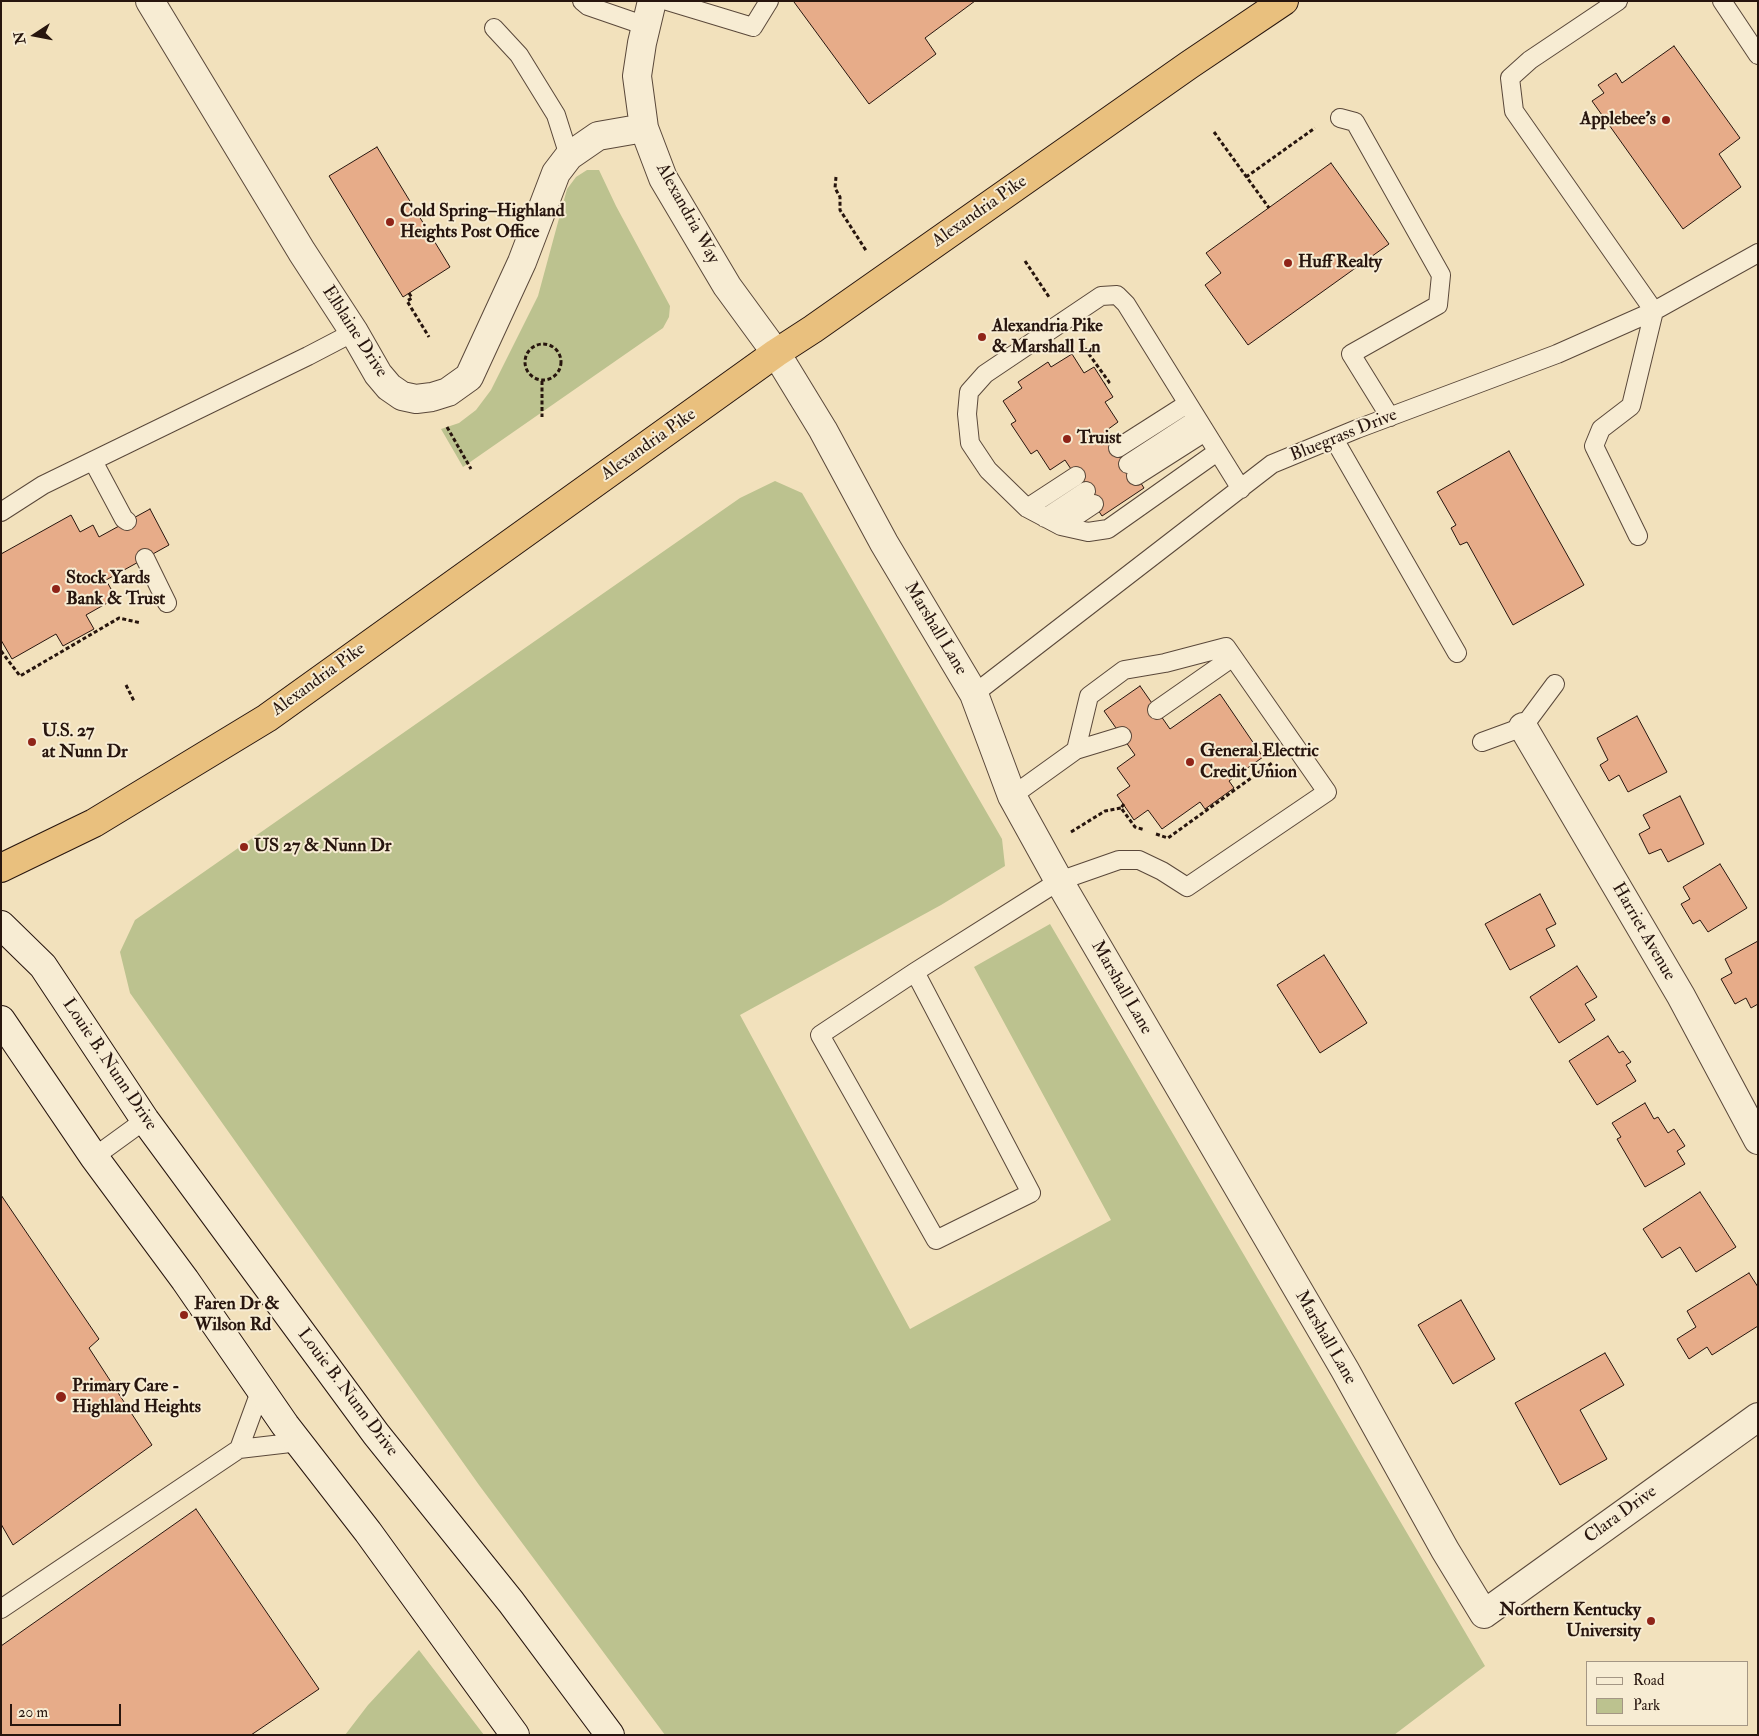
<!DOCTYPE html>
<meta charset="utf-8">
<style>
body{margin:0}
#map{position:relative;width:1759px;height:1736px;overflow:hidden;background:#f2e1bc;font-family:"IM FELL Double Pica",serif}
canvas{display:block}
.frame{position:absolute;inset:0;border:2px solid #27150e;pointer-events:none}
.legend{position:absolute;left:1586px;top:1661px;width:162px;height:65px;box-sizing:border-box;background:#f7ecd3;border:1px solid #a49684;margin:0;padding:6px 9px;list-style:none;font-size:15px;color:#27150e}
.legend li{display:flex;align-items:center;gap:10px;height:25px}
.legend b{width:25px;border:1px solid #a49684}
.north{position:absolute;left:10px;top:10px;width:50px;height:50px;-webkit-text-stroke:4px #f7ecd3;paint-order:stroke;rotate:259deg;font-size:14px;font-weight:700;line-height:20px;text-align:center;color:#27150e}
.north::after{content:'';display:block;margin:auto;width:18px;height:22px;background:#27150e;clip-path:polygon(50% 0,100% 100%,50% 72%,0 100%)}
.scale{position:absolute;left:10px;top:1704px;width:111px;height:22px;box-sizing:border-box;border:2px solid #27150e;border-top:0;padding-left:6px;font-size:15px;line-height:18px;white-space:nowrap;color:#27150e;-webkit-text-stroke:4px #f7ecd3;paint-order:stroke}
</style>
<div id="map">
<canvas width="1759" height="1736"></canvas>
<div class="frame"></div>
<ul class="legend">
<li><b style="height:6px;background:#f7ecd3"></b>Road</li>
<li><b style="height:14px;background:#bcc28f"></b>Park</li>
</ul>
<div class="north">N</div>
<div class="scale">20 m</div>
</div>
<script>
const ctx = document.querySelector('canvas').getContext('2d');
ctx.lineJoin = 'round';
function fill(path, color) {
  ctx.fillStyle = color;
  ctx.fill(path, 'evenodd');
}
function toPath(rows) {
  const path = new Path2D();
  for (const r of rows) {
    if (r.length === 3) {
      path.moveTo(r[0] + r[2], r[1]);
      path.arc(r[0], r[1], r[2], 0, 2 * Math.PI);
      continue;
    }
    path.moveTo(r[0], r[1]);
    for (let i = 2; i < r.length; i += 2) path.lineTo(r[i], r[i + 1]);
  }
  return path;
}
function strokePath(path, color, width, dash) {
  ctx.strokeStyle = color;
  ctx.lineWidth = width;
  ctx.lineCap = dash ? 'butt' : 'round';
  ctx.setLineDash(dash || []);
  ctx.stroke(path);
}
function drawText(font, color, halo, rows, align = 'center') {
  ctx.font = font + ' "IM FELL Double Pica",serif';
  ctx.lineWidth = 4;
  ctx.setLineDash([]);
  ctx.textBaseline = 'middle';
  ctx.strokeStyle = halo;
  ctx.fillStyle = color;
  for (const [text, x, y, turn = 0] of rows) {
    ctx.save();
    ctx.translate(x, y);
    ctx.rotate((+turn || 0) * Math.PI / 180);
    ctx.textAlign = isNaN(turn) ? turn : align;
    if (halo) ctx.strokeText(text, 0, 0);
    ctx.fillText(text, 0, 0);
    ctx.restore();
  }
}
fill(toPath([
 [587,170,599,170,616,206,670,306,669,317,663,328,463,467,441,429,459,423,476,410,491,390,538,296,567,189,576,177],
 [775,481,802,493,1002,839,1005,866,941,905,740,1015,910,1329,1111,1220,974,967,1050,924,1485,1666,1394,1735,665,1735,479,1485,130,993,120,952,135,920,740,498],
 [419,1650,484,1735,345,1735,368,1705]
]), '#bcc28f');
const building = toPath([
 [795,1,975,1,925,38,936,54,869,104,794,2,795,1],
 [1674,46,1740,138,1719,154,1741,187,1683,229,1592,101,1604,93,1598,85,1616,73,1622,83,1674,46],
 [377,147,450,267,403,297,329,176,377,147],
 [1331,163,1389,244,1248,345,1205,285,1221,273,1206,253,1331,163],
 [1072,354,1084,373,1094,367,1113,397,1105,402,1118,422,1107,430,1144,488,1102,516,1065,460,1050,470,1037,450,1031,454,1011,424,1016,421,1003,401,1022,388,1018,382,1048,362,1051,367,1072,354],
 [1509,451,1584,585,1513,625,1467,542,1460,545,1451,528,1456,525,1437,492,1509,451],
 [150,509,169,545,106,580,116,598,86,615,94,629,63,646,56,634,12,659,1,640,1,554,71,515,80,532,93,525,99,537,150,509],
 [1140,686,1170,729,1220,694,1263,757,1229,781,1234,788,1205,809,1200,802,1162,829,1148,810,1134,820,1117,795,1130,786,1117,768,1135,755,1104,711,1140,686],
 [1637,716,1667,772,1628,792,1619,775,1609,781,1600,765,1608,760,1597,738,1637,716],
 [1680,796,1704,844,1668,862,1661,849,1649,854,1639,834,1650,828,1643,815,1680,796],
 [1720,864,1747,908,1708,932,1700,920,1693,924,1681,904,1690,899,1683,887,1720,864],
 [1540,894,1556,924,1546,929,1555,946,1510,970,1485,924,1540,894],
 [1758,941,1758,1004,1751,1008,1746,998,1735,1004,1721,979,1732,973,1725,959,1758,941],
 [1324,955,1367,1023,1320,1053,1277,985,1324,955],
 [1577,966,1597,997,1585,1004,1595,1020,1559,1043,1530,997,1577,966],
 [1608,1036,1619,1053,1623,1051,1631,1062,1626,1065,1636,1081,1597,1105,1569,1061,1608,1036],
 [1645,1103,1654,1119,1658,1117,1668,1133,1674,1129,1685,1146,1677,1151,1685,1164,1645,1187,1617,1139,1621,1137,1612,1123,1645,1103],
 [1700,1192,1736,1247,1696,1272,1680,1247,1662,1258,1643,1229,1700,1192],
 [1,1195,99,1339,89,1348,152,1445,13,1545,1,1524,1,1195],
 [1749,1273,1758,1287,1758,1326,1712,1355,1707,1347,1689,1359,1677,1339,1696,1327,1687,1311,1749,1273],
 [1461,1300,1495,1359,1453,1384,1418,1325,1461,1300],
 [1605,1353,1624,1385,1580,1410,1607,1459,1560,1485,1515,1403,1605,1353],
 [196,1509,319,1689,251,1735,1,1735,1,1646,196,1509]
]);
fill(building, '#e7ac89');
strokePath(building, '#27150e', 1);
const lane = toPath([
 [582,1,588,6,646,26],
 [667,1,753,27,769,1],
 [1618,1,1530,60,1510,78,1514,111,1654,311,1631,406,1601,429,1594,446,1638,536],
 [1722,1,1758,55],
 [494,28,519,55,556,115,569,156],
 [1340,118,1355,122,1441,275,1438,305,1351,354,1390,417],
 [1334,439,1457,653],
 [1118,448,1187,404],
 [1217,452,1108,529,1088,532,1061,526,1027,508,988,470,970,443,967,414,969,392,985,374,1101,296,1117,295,1126,304,1241,489],
 [93,461,124,519,127,521],
 [1128,464,1197,419],
 [1136,476,1205,432],
 [1027,508,1076,476],
 [1,512,43,485,308,356,354,332],
 [1045,518,1086,491],
 [1061,526,1094,504],
 [145,558,167,603],
 [974,694,1272,464,1357,429,1557,354,1654,311,1758,253],
 [1157,710,1233,657],
 [1482,742,1523,727,1555,684],
 [1076,750,1122,736],
 [915,972,1031,1193,936,1240,820,1035,915,972,1059,881,1119,860,1139,860,1162,871,1187,887,1327,792,1226,647,1165,663,1124,670,1089,696,1076,750,1012,796],
 [94,1157,145,1120],
 [239,1449,261,1389],
 [1,1609,239,1449,299,1442]
]);
const street = toPath([
 [150,1,302,252,354,332,378,374,389,387,402,396,416,399,432,397,448,392,469,377,522,262,556,173,569,156,598,136,644,128],
 [652,1,642,43,637,76,644,128,663,178,727,286,776,353,823,430,884,543,974,694,1012,796,1059,881,1345,1370,1445,1550,1484,1614,1758,1417],
 [1523,727,1681,996,1758,1140]
]);
const secondary = toPath([
 [1,925,43,966,145,1120,376,1434,511,1602,610,1735],
 [1,1020,94,1157,185,1280,285,1425,368,1532,515,1735]
]);
const highway = toPath([
 [1,868,94,823,267,718,776,353,813,329,1189,65,1284,1]
]);
strokePath(lane, '#5a483a', 20);
strokePath(street, '#5a483a', 30);
strokePath(secondary, '#27150e', 30);
strokePath(highway, '#27150e', 30);
strokePath(toPath([
 [1214,132,1269,208],
 [836,177,835,188,840,197,840,210,867,252],
 [1246,177,1315,128],
 [1025,261,1049,297],
 [409,293,412,298,407,301,429,337],
 [1081,343,1109,382,1105,384],
 [543,362,18],
 [542,381,542,417],
 [447,427,471,469],
 [1,651,20,676,119,618,141,623],
 [126,685,134,701],
 [1124,804,1121,808,1135,827,1145,830],
 [1071,832,1105,811,1121,808],
 [1156,834,1168,838,1272,763]
]), '#27150e', 3, [4, 2.5]);
strokePath(lane, '#f7ecd3', 18);
strokePath(street, '#f7ecd3', 28);
strokePath(secondary, '#f7ecd3', 28);
strokePath(highway, '#e9c07e', 28);
for (const [x, y, r, color] of [
 [1666,120,5,"#8f2418"],
 [390,222,5,"#8f2418"],
 [1288,263,5,"#8f2418"],
 [982,337,5,"#8f2418"],
 [1067,439,5,"#8f2418"],
 [56,589,5,"#8f2418"],
 [32,742,5,"#8f2418"],
 [1190,762,5,"#8f2418"],
 [244,847,5,"#8f2418"],
 [184,1315,5,"#8f2418"],
 [61,1397,6,"#8f2418"],
 [1651,1621,5,"#8f2418"]
]) {
  const dot = new Path2D();
  dot.arc(x, y, r, 0, 2 * Math.PI);
  ctx.fillStyle = color;
  ctx.fill(dot);
  strokePath(dot, '#f7ecd3', 2);
}
drawText('bold 18px', '#27150e', '#f7ecd3', [
 ["Applebee's",1656,120,"right"],
 ["Cold Spring–Highland",400,212],
 ["Heights Post Office",400,233],
 ["Huff Realty",1298,263],
 ["Alexandria Pike",992,327],
 ["& Marshall Ln",992,348],
 ["Truist",1077,439],
 ["Stock Yards",66,579],
 ["Bank & Trust",66,600],
 ["U.S. 27",42,732],
 ["at Nunn Dr",42,753],
 ["General Electric",1200,752],
 ["Credit Union",1200,773],
 ["US 27 & Nunn Dr",254,847],
 ["Faren Dr &",194,1305],
 ["Wilson Rd",194,1326],
 ["Primary Care -",72,1387],
 ["Highland Heights",72,1408],
 ["Northern Kentucky",1641,1611,"right"],
 ["University",1641,1632,"right"]
], 'left');
drawText('18px', '#27150e', '#f7ecd3', [
 ["Alexandria Pike",980,212,-35],
 ["Alexandria Way",687,214,61],
 ["Elblaine Drive",354,332,57],
 ["Bluegrass Drive",1344,436,-22],
 ["Alexandria Pike",649,445,-35],
 ["Marshall Lane",935,629,59],
 ["Alexandria Pike",319,680,-36],
 ["Harriet Avenue",1643,932,60],
 ["Marshall Lane",1121,988,60],
 ["Louie B. Nunn Drive",109,1065,56],
 ["Marshall Lane",1325,1338,60],
 ["Louie B. Nunn Drive",347,1393,53],
 ["Clara Drive",1621,1515,-36]
]);
</script>
